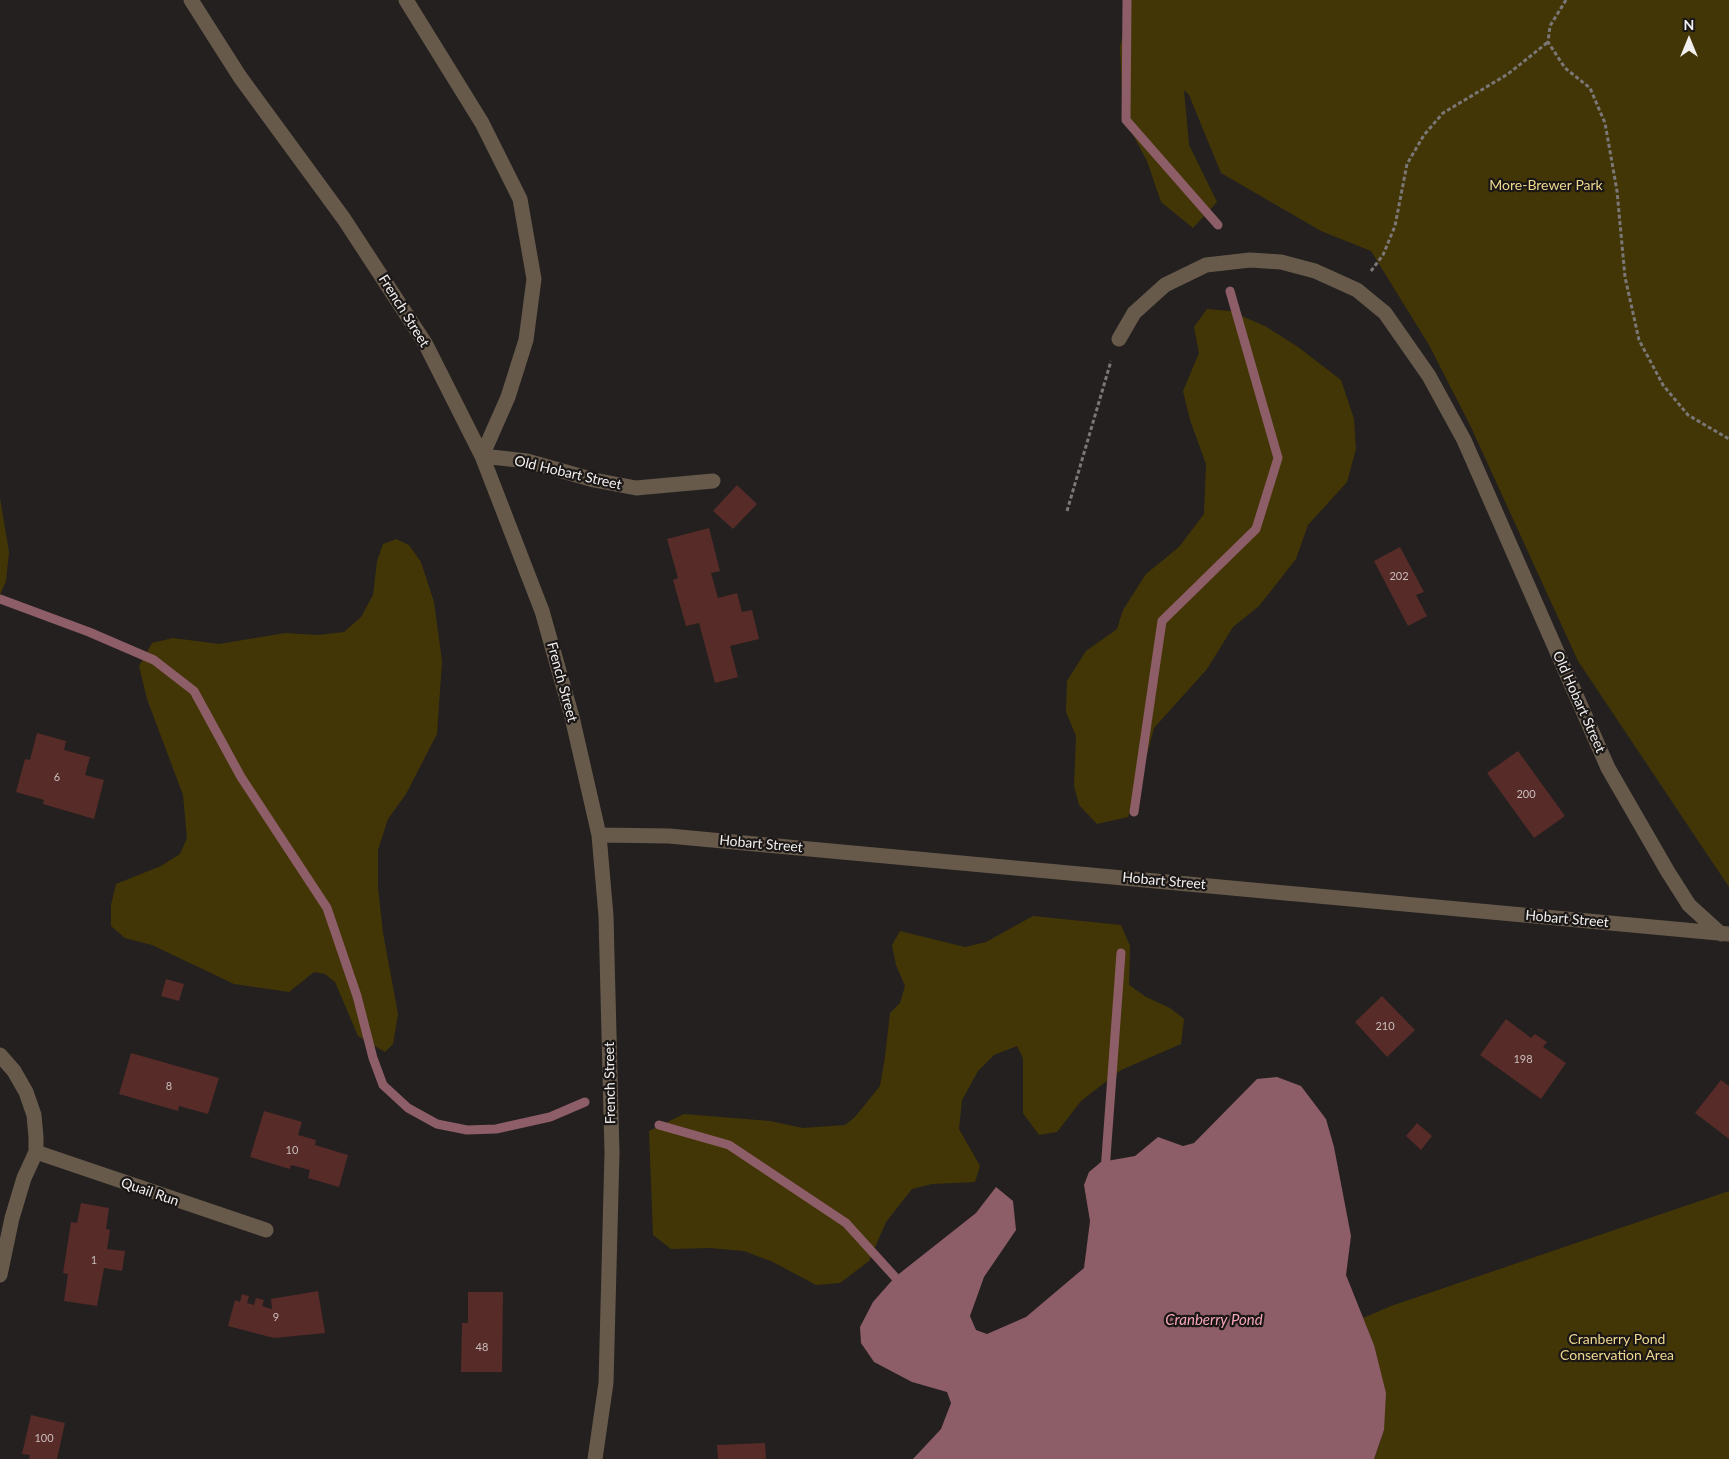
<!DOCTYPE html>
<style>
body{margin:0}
#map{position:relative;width:1729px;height:1459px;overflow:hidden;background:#23201f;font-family:Lato,sans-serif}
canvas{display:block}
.north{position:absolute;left:1664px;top:15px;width:50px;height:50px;-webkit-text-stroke:4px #1a1716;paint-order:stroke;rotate:0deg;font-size:14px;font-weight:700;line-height:20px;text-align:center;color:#f2f0ef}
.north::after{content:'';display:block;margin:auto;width:18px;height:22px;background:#f2f0ef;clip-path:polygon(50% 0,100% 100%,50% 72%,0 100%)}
</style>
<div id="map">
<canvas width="1729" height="1459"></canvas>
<div class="north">N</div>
</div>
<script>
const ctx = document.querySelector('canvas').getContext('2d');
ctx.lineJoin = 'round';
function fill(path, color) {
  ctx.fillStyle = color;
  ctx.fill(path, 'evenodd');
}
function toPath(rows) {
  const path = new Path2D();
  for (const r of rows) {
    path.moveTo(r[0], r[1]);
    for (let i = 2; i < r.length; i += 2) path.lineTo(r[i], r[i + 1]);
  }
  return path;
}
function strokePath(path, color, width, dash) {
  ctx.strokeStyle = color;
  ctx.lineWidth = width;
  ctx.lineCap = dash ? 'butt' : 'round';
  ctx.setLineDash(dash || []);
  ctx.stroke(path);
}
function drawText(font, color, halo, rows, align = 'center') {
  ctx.font = font + ' Lato,sans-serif';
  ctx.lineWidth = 4.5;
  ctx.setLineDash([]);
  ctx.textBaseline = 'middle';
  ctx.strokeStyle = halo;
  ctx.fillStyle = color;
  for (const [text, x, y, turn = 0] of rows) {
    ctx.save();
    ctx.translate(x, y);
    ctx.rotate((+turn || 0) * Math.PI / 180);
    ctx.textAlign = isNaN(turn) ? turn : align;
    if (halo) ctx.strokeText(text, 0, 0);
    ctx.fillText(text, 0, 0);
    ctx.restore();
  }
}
fill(toPath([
 [1131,0,1729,0,1729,887,1578,661,1470,425,1429,345,1371,251,1321,231,1221,173,1189,95,1184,90,1189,145,1217,202,1193,228,1161,202,1147,161,1123,116,1120,47],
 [1207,309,1230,311,1265,326,1298,347,1341,380,1354,419,1356,449,1347,482,1308,525,1296,559,1259,606,1233,627,1207,669,1154,728,1140,781,1128,817,1097,824,1079,805,1074,786,1076,736,1066,712,1067,681,1086,651,1117,629,1123,610,1146,574,1179,547,1204,514,1206,464,1190,420,1183,391,1199,353,1194,327],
 [0,498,9,552,6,581,0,595],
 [396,539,409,545,421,562,434,602,442,661,437,734,406,794,388,819,378,850,378,888,383,933,398,1014,393,1044,385,1052,358,1036,335,982,325,974,314,972,289,992,234,984,152,945,125,938,111,926,111,905,116,884,161,866,180,854,187,838,183,795,147,699,139,666,152,643,173,638,219,644,285,633,318,635,344,632,361,617,373,595,377,561,383,544],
 [1033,916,1121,925,1130,946,1129,985,1146,997,1170,1008,1184,1019,1181,1044,1121,1070,1081,1101,1057,1132,1039,1135,1023,1113,1023,1058,1017,1046,994,1055,978,1071,962,1100,959,1129,980,1166,975,1182,932,1184,912,1189,886,1222,869,1261,840,1283,816,1285,773,1262,744,1251,710,1248,671,1249,653,1235,649,1131,684,1114,770,1121,803,1128,845,1125,855,1117,880,1086,885,1057,890,1013,900,1003,905,986,896,965,892,945,900,931,965,947,986,942],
 [1729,1191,1729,1459,1374,1459,1384,1430,1374,1345,1363,1318,1391,1306]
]), '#433606');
fill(toPath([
 [1277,1077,1301,1086,1326,1119,1334,1147,1351,1236,1346,1275,1374,1345,1386,1393,1384,1430,1374,1459,913,1459,941,1429,951,1403,947,1392,912,1382,874,1362,861,1343,860,1327,873,1302,895,1277,976,1213,996,1187,1013,1201,1016,1230,984,1277,970,1316,976,1330,987,1334,1026,1317,1084,1268,1090,1221,1084,1185,1089,1172,1101,1162,1135,1156,1158,1137,1183,1146,1194,1143,1257,1079]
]), '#8d5d68');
strokePath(toPath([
 [1127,0,1126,120,1218,225],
 [0,599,89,632,154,660,194,691,241,777,327,908,357,996,373,1058,383,1085,408,1108,437,1124,467,1130,496,1129,550,1117,585,1102],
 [1134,812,1162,621,1256,529,1278,458,1230,291],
 [659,1125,729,1145,846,1223,895,1277],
 [1105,1171,1121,953]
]), '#8d5d68', 9);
fill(toPath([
 [737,485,757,504,733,529,713,511],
 [709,528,720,571,711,573,718,598,737,593,742,612,752,610,759,639,730,646,738,677,715,683,699,623,686,626,673,580,678,578,667,539],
 [1400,547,1424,592,1416,595,1427,616,1408,626,1374,561],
 [37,733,66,741,64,750,90,757,85,775,104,780,94,819,43,804,44,800,16,792,25,759,30,760],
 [1518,751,1565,816,1534,838,1487,773],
 [166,979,184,984,179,1001,161,996],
 [1382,996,1415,1030,1387,1057,1355,1022],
 [1506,1019,1531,1038,1535,1034,1547,1042,1543,1047,1566,1063,1541,1099,1480,1055],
 [131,1053,219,1078,208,1114,179,1106,178,1111,119,1094],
 [1721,1080,1729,1086,1729,1139,1695,1113],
 [264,1111,302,1122,298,1135,316,1140,315,1145,348,1155,339,1187,308,1178,310,1170,291,1165,290,1169,250,1157],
 [1417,1123,1432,1136,1421,1150,1406,1136],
 [81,1203,109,1208,106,1229,110,1230,107,1249,125,1251,122,1271,104,1268,97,1306,64,1301,68,1274,63,1273,71,1222,77,1223],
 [318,1291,325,1333,274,1338,228,1326,235,1300,240,1302,242,1294,249,1296,247,1303,254,1305,256,1298,264,1300,262,1306,272,1309,271,1299],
 [468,1292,503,1292,502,1372,461,1372,462,1323,468,1323],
 [31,1415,65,1423,57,1459,29,1459,30,1455,22,1454],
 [765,1443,766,1459,718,1459,717,1445]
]), '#572b28');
strokePath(toPath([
 [1566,0,1550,26,1548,42,1565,68,1590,88,1605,123,1617,191,1625,277,1639,340,1663,385,1688,415,1729,439],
 [1371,271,1383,255,1395,226,1407,164,1424,135,1443,113,1508,74,1548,42],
 [1067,511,1111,361]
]), '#7a7776', 3, [4, 2.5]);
strokePath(toPath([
 [191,0,240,77,344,219,425,343,482,456,542,611,572,717,599,835,606,916,612,1153,606,1383,595,1459],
 [406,0,482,123,520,199,534,279,526,340,508,397,482,456,527,461,594,480,636,488,713,481],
 [1119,339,1134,313,1165,285,1206,265,1250,260,1281,262,1315,271,1357,290,1385,313,1429,376,1464,440,1608,768,1668,872,1689,905,1721,934],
 [599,835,669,836,1729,934],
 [0,1055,14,1071,26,1092,34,1115,36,1137,36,1152,24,1178,12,1218,0,1275],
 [36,1152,266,1230]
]), '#675a4b', 15);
drawText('11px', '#cbbfbd', null, [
 ["202",1399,576],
 ["6",57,777],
 ["200",1526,794],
 ["210",1385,1026],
 ["198",1523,1059],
 ["8",169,1086],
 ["10",292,1150],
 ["1",94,1260],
 ["9",276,1317],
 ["48",482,1347],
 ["100",44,1438]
]);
drawText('14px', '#eed78f', '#1a1716', [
 ["More-Brewer Park",1546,185],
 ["Cranberry Pond",1617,1339],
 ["Conservation Area",1617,1355]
]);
drawText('14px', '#f2f0ef', '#1a1716', [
 ["French Street",404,311,58],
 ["Old Hobart Street",568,473,13],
 ["French Street",562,682,75],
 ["Old Hobart Street",1579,702,66],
 ["Hobart Street",761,844,5],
 ["Hobart Street",1164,881,5],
 ["Hobart Street",1567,919,5],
 ["French Street",610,1083,-91],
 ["Quail Run",150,1192,19]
]);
drawText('italic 15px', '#f5a6b9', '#1a1716', [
 ["Cranberry Pond",1214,1320]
]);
</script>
